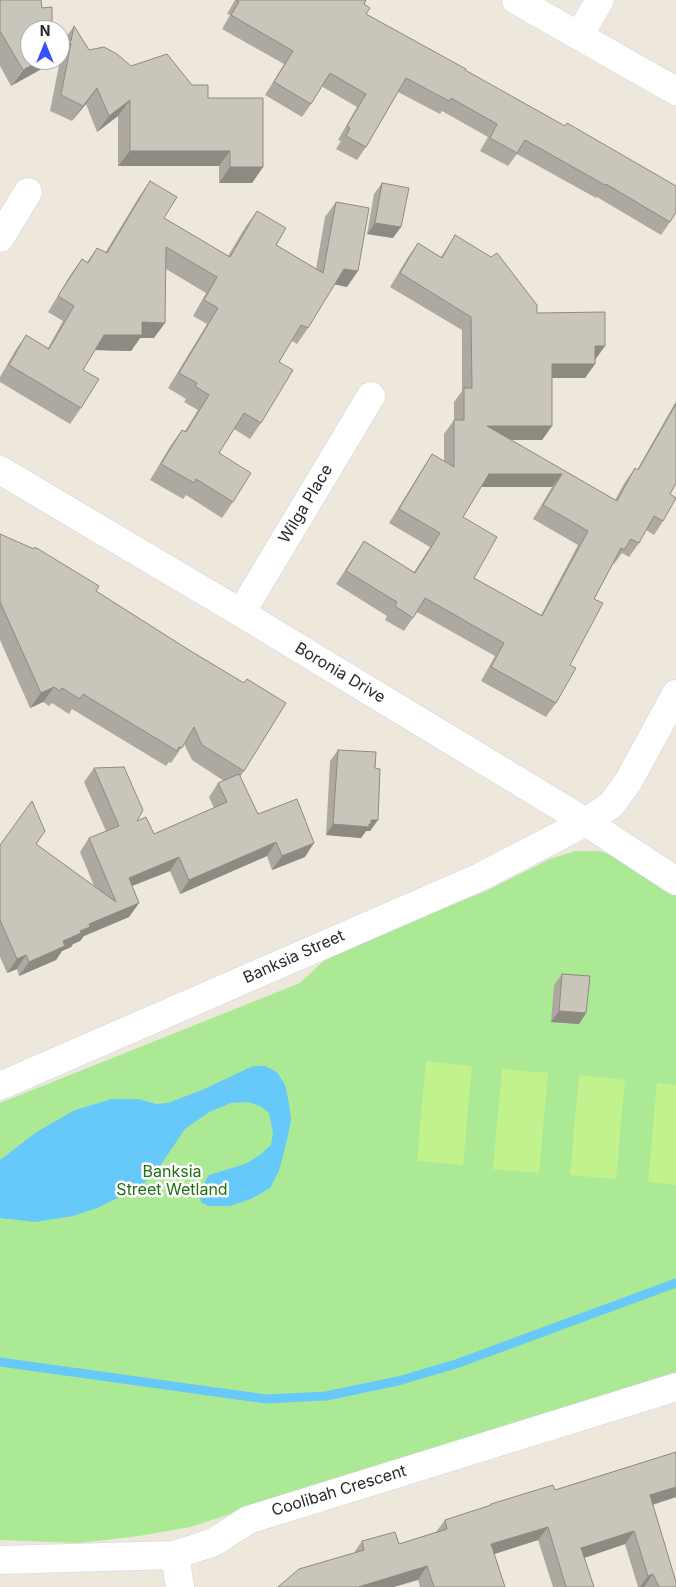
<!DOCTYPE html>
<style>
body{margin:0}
#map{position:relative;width:676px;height:1587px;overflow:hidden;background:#eee7dc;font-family:Inter,sans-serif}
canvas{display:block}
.north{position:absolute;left:20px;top:20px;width:50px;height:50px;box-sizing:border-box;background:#fff;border:1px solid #aaa;border-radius:50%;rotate:0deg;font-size:14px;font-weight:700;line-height:20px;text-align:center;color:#2b2b2b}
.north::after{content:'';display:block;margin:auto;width:18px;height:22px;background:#3851ff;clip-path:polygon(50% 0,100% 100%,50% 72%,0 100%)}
</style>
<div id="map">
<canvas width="676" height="1587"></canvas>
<div class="north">N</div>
</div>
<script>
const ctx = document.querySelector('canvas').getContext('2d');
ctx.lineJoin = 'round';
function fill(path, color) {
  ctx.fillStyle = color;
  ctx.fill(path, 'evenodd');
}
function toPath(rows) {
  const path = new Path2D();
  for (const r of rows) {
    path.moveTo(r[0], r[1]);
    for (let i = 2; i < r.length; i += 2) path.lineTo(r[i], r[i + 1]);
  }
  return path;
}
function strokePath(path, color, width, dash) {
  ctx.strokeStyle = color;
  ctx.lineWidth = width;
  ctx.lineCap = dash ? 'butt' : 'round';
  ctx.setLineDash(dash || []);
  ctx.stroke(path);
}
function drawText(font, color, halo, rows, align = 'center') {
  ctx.font = font + ' Inter,sans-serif';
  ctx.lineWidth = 5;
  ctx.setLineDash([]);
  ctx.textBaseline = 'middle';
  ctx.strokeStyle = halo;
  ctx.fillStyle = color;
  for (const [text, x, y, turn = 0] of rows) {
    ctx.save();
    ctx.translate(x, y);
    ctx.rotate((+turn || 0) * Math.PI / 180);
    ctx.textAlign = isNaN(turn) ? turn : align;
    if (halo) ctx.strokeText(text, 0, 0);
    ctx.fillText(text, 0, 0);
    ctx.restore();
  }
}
fill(toPath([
 [575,851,600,851,629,862,676,893,676,1376,588,1400,190,1527,139,1536,79,1543,0,1540,0,1103,300,983,332,953,484,892,550,859]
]), '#ace994');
fill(toPath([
 [426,1061,472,1066,463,1165,417,1161],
 [502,1069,548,1073,539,1173,493,1169],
 [579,1075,625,1080,616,1179,570,1175],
 [657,1083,676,1085,676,1185,648,1182]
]), '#c2f28e');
fill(toPath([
 [253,1066,265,1066,277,1072,285,1085,289,1103,291,1120,287,1140,279,1171,270,1188,251,1199,230,1206,208,1206,201,1202,199,1191,209,1175,245,1164,260,1155,271,1145,273,1133,269,1113,260,1106,248,1102,231,1103,209,1112,185,1129,153,1176,133,1191,97,1208,73,1216,35,1222,0,1218,0,1160,38,1131,75,1110,112,1099,139,1099,156,1104,168,1103,202,1090]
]), '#66c9f9');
strokePath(toPath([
 [0,1362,266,1399,326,1396,398,1381,456,1364,676,1283]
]), '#66c9f9', 9);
const street = toPath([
 [516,0,676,91],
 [579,36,600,0],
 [0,238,28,192],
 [0,470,241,613,523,784,586,822,676,881],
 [241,613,371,396],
 [175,1555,180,1587],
 [0,1560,175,1555,214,1542,248,1520,676,1387]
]);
const secondary = toPath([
 [0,1086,480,877,586,822,611,805,628,782,676,694]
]);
strokePath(street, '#d1d4e5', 29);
strokePath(secondary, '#d1d4e5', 29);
strokePath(street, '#fff', 28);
strokePath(secondary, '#fff', 28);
fill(toPath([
 [0,0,30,60,11,86,0,66],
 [235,0,366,0,364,4,366,14,465,70,670,222,661,235,597,197,596,198,517,154,508,166,480,151,488,137,442,111,440,114,398,92,366,147,357,160,336,149,341,141,338,140,357,107,321,86,311,104,302,117,265,95,284,64,222,29,230,15,227,14],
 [74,26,89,50,131,66,192,85,208,98,263,167,252,183,219,183,219,166,118,166,118,116,97,132,86,104,72,121,50,111,60,60,60,39,64,40],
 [150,181,164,218,228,256,246,226,257,211,276,245,316,269,325,217,336,202,347,287,334,284,308,328,297,344,292,341,279,362,261,423,250,439,234,429,219,453,233,502,222,518,186,495,183,499,150,480,171,445,182,430,185,431,198,410,184,402,186,399,168,388,207,324,193,316,206,293,166,269,154,338,140,338,131,351,94,350,83,370,81,408,70,424,0,382,0,377,15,351,26,335,48,348,63,321,48,312,71,274,82,259,87,262,97,248,105,253,139,197],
 [382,183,393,238,367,234,374,194],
 [455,235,537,313,595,360,595,364,585,378,552,378,552,426,542,440,511,440,615,500,625,482,635,468,637,470,676,401,676,483,670,494,663,521,654,535,646,530,639,543,629,557,622,553,614,564,613,563,594,599,556,703,546,717,481,681,495,656,417,612,404,631,385,620,387,616,336,584,364,541,414,572,430,547,389,523,423,468,432,454,444,461,444,434,454,420,454,402,462,391,462,330,390,287,408,257,418,243,441,257],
 [481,487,552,487,533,519,578,545,541,615,474,578,463,517],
 [0,534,96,591,189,650,244,683,244,771,240,777,258,814,305,857,272,870,267,856,180,894,170,871,132,886,139,903,129,917,84,936,80,941,73,944,71,947,62,951,56,960,19,976,17,969,7,973,0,957,0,845,36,844,94,886,80,852,89,838,106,831,84,782,94,768,137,821,154,834,214,808,209,797,218,783,224,781,192,760,184,744,171,763,169,762,166,766,72,709,69,714,52,703,49,706,43,702,30,708,0,640],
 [338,750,370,831,366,831,361,838,326,835,330,761],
 [562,974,586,1013,579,1024,551,1022,554,985],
 [676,1452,676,1497,653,1505,676,1587,638,1587,625,1544,584,1558,594,1587,553,1587,538,1540,494,1554,505,1587,420,1587,418,1580,354,1553,362,1541,399,1544,436,1532,445,1520,489,1506,491,1504,555,1490]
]), '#ada9a0');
fill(toPath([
 [71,43,60,59,60,49],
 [41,60,58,60,11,86,23,70],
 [97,88,86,104,72,121,83,106],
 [130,100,118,116,97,132,109,116],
 [130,151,230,151,219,166,118,166],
 [230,167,263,167,252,183,219,183],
 [375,223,401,227,393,238,367,234],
 [344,269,358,271,347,287,333,284],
 [142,322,165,323,154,338,140,338,131,351,93,350,104,335],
 [595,346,605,346,595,360],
 [552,364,595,364,585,378,542,378],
 [487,426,552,426,542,440,477,440],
 [489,474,562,474,552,487,480,487],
 [54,687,43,702,30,708,41,693],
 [371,820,378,820,370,831,366,831,361,838,326,835,333,824],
 [276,842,267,856,180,894,189,880],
 [314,843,305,857,272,870,282,856],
 [179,857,170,871,119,891,129,878],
 [139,903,129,917,84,936,80,941,73,944,71,947,62,951,56,960,19,976,29,962,80,931,89,924],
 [26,955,17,969,7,973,17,959],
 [559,1011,586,1013,579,1024,551,1022],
 [676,1487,676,1497,641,1508,650,1495],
 [548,1527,538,1540,482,1558,491,1544],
 [634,1531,625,1544,572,1562,581,1548],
 [427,1566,418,1580,394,1587,358,1587],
 [653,1574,644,1587,640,1587,648,1576]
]), '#8d8a82');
const building = toPath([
 [0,0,41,0,42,8,52,7,52,30,30,30,30,60,41,60,23,70,0,31,0,0],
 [236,0,366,0,364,4,370,8,366,14,466,69,465,70,565,126,567,123,676,186,676,212,670,222,606,184,605,185,525,140,517,153,490,138,497,124,451,98,449,101,406,78,366,147,346,136,350,128,347,126,366,94,330,73,311,104,274,82,293,51,231,15,239,2,236,0],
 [74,26,89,50,104,47,117,54,131,66,167,54,192,85,208,85,208,98,263,98,263,167,230,167,230,151,130,151,130,100,109,116,97,88,83,106,61,95,71,43,60,49,60,39,71,41,74,26],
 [150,181,177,197,164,218,230,257,257,211,286,228,276,245,323,273,336,202,369,208,358,271,344,269,308,328,301,325,279,362,293,370,261,423,244,413,219,453,251,473,233,502,196,479,194,483,161,464,182,430,186,432,209,395,195,386,197,383,179,373,218,308,204,300,217,277,166,247,165,323,142,322,142,335,104,335,83,370,99,379,81,408,9,365,26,335,49,349,74,306,58,296,82,259,88,263,97,248,107,253,150,181],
 [382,183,409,188,401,227,375,223,382,183],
 [455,235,491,257,497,253,537,305,537,313,605,312,605,346,595,346,595,364,552,364,552,426,487,426,617,501,635,468,638,470,676,404,676,483,670,494,676,498,663,521,654,516,639,543,631,539,624,550,621,548,594,599,603,603,570,665,576,668,556,703,491,667,504,643,425,598,413,618,395,606,397,602,346,571,364,541,415,573,440,533,399,509,432,454,454,467,454,420,464,420,464,388,472,388,471,317,400,273,418,243,442,258,455,235],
 [489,474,562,474,543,505,588,531,542,616,474,578,497,537,463,517,489,474],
 [0,534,34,549,35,547,99,586,96,591,189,650,244,683,247,679,286,703,244,771,202,745,194,727,182,748,179,747,177,751,83,694,80,699,62,688,60,691,54,687,41,693,0,602,0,534],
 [338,750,376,752,375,768,380,769,378,820,371,820,371,824,369,824,369,827,333,824,338,750],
 [124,767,143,810,137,821,146,817,154,834,227,802,218,783,239,774,258,814,297,799,314,843,282,856,276,842,189,880,179,857,129,878,139,903,89,924,90,927,80,931,81,933,63,941,65,946,29,962,26,955,17,959,0,920,0,845,32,801,45,831,36,844,116,902,89,838,119,826,94,768,124,767],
 [562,974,590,976,586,1013,559,1011,562,974],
 [676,1452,676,1487,650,1495,676,1582,676,1587,659,1587,653,1574,648,1576,634,1531,581,1548,594,1587,566,1587,548,1527,491,1544,505,1587,434,1587,427,1566,358,1587,278,1587,299,1569,364,1550,362,1541,395,1532,399,1544,447,1529,445,1520,491,1505,491,1504,553,1485,555,1490,676,1452]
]);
fill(building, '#c9c5ba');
strokePath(building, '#8d8a82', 1);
drawText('16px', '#2b2b2b', '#fff', [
 ["Wilga Place",306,504,-59],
 ["Boronia Drive",340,673,31],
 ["Banksia Street",294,957,-24],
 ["Coolibah Crescent",339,1491,-17]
]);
drawText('16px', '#216f14', '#fff', [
 ["Banksia",172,1172],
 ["Street Wetland",172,1190]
]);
</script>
